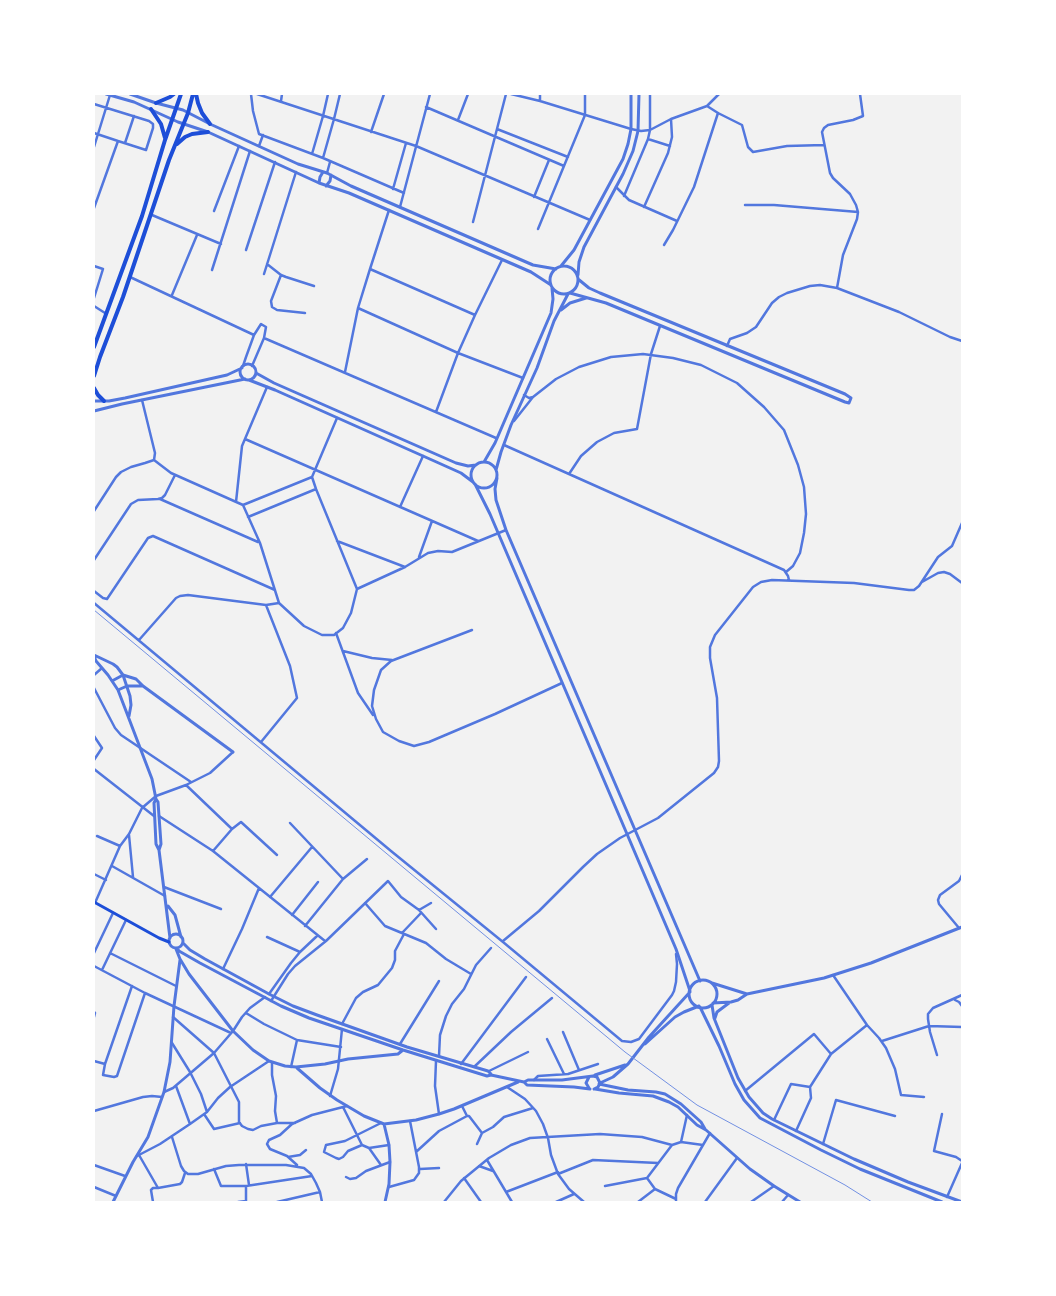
<!DOCTYPE html>
<style>
body{margin:0}
#map{position:relative;width:1056px;height:1296px;overflow:hidden;background:#f2f2f2;font-family:Quicksand,sans-serif}
canvas{display:block}
.frame{position:absolute;inset:0;border:95px solid #fff;pointer-events:none}
</style>
<div id="map">
<canvas width="1056" height="1296"></canvas>
<div class="frame"></div>
</div>
<script>
const ctx = document.querySelector('canvas').getContext('2d');
ctx.lineJoin = 'round';
function toPath(rows) {
  const path = new Path2D();
  for (const r of rows) {
    if (r.length === 3) {
      path.moveTo(r[0] + r[2], r[1]);
      path.arc(r[0], r[1], r[2], 0, 2 * Math.PI);
      continue;
    }
    path.moveTo(r[0], r[1]);
    for (let i = 2; i < r.length; i += 2) path.lineTo(r[i], r[i + 1]);
  }
  return path;
}
function strokePath(path, color, width, dash) {
  ctx.strokeStyle = color;
  ctx.lineWidth = width;
  ctx.lineCap = dash ? 'butt' : 'round';
  ctx.setLineDash(dash || []);
  ctx.stroke(path);
}
strokePath(toPath([
 [251,94,253,111,259,134,323,158,404,193],
 [257,94,416,146,590,220],
 [511,94,540,101,631,129,641,131,650,130,671,119,707,106,719,94],
 [281,101,282,94],
 [540,101,540,94],
 [94,104,149,121,153,124,153,128,146,150,118,141],
 [707,106,718,113,742,125,748,147,753,152,787,146,824,145],
 [426,107,564,166],
 [458,120,468,94],
 [497,129,568,157],
 [371,132,384,94],
 [94,133,118,141,94,208],
 [648,139,670,146],
 [125,143,134,116],
 [259,146,263,135],
 [94,147,110,95],
 [312,154,323,116,328,94],
 [323,158,334,119,340,94],
 [327,173,330,162],
 [616,187,629,200,677,221],
 [393,189,406,143],
 [624,196,648,139,650,130,650,94],
 [534,197,549,160],
 [745,205,774,205,858,212],
 [400,207,430,94],
 [644,207,668,153,672,137,671,119],
 [389,210,370,269,358,308,458,353,523,378],
 [214,211,239,146],
 [152,215,221,244],
 [473,222,506,94],
 [538,229,585,115,585,94],
 [664,245,673,230,694,187,718,113],
 [246,250,275,162],
 [267,264,281,275,286,277,314,286],
 [94,266,103,269,94,298],
 [370,269,475,315],
 [212,270,250,151],
 [264,274,296,172],
 [281,275,271,301,272,307,277,310,305,313],
 [130,277,254,335],
 [837,288,843,255,857,219,858,212,856,205,850,194,833,178,830,173,822,132,824,128,828,125,853,120,863,116,860,94],
 [172,295,197,235],
 [94,306,105,313],
 [264,338,496,438],
 [727,346,730,339,747,333,756,327,772,303,779,297,787,293,810,286,820,285,837,288,899,312,950,337,962,341],
 [243,366,246,357,254,335,261,324,266,327,264,338,252,366],
 [345,372,358,308],
 [524,395,529,398,533,397],
 [142,400,155,453,154,460],
 [436,412,458,353,475,315,502,260],
 [514,421,533,397,556,379,579,367,611,357,643,354,673,358,701,365,737,383,764,407,784,430,798,465,804,487,806,514,804,533,800,553,793,566,786,572],
 [245,439,478,541],
 [504,445,784,570,788,576,789,580],
 [154,460,171,473,243,505,260,543,279,603,304,626,322,635,334,635,343,628,351,613,357,589,316,489,312,477,337,418],
 [569,474,581,456,597,442,614,433,637,429,651,354,660,326],
 [160,499,258,542],
 [236,502,242,446,267,387],
 [243,505,312,477],
 [400,507,423,456],
 [94,511,116,477,121,472,131,467,145,463,154,460],
 [248,517,316,489],
 [337,541,405,567],
 [419,557,432,521],
 [94,560,131,504,138,500,158,499,162,498,165,495,175,475],
 [922,582,938,573,944,572,950,574,962,583],
 [357,589,405,567,428,553,438,551,452,552,506,530],
 [94,591,103,598,107,599,148,538,153,536,275,590],
 [94,603,391,851,503,942,622,1041,631,1042,639,1039,672,995,674,991,676,982,677,964,676,954],
 [472,630,391,661,381,670,374,690,372,706,376,719,383,732,399,741,414,746,429,742,495,714,562,683],
 [336,633,358,693,373,715],
 [139,640,176,598,180,596,188,595,266,605,279,603],
 [343,651,372,658,392,660],
 [94,675,102,668],
 [94,688,115,728,121,735,191,782],
 [94,736,102,748,94,760],
 [261,742,297,698,290,666,266,605],
 [94,769,154,816],
 [186,785,232,829,213,851],
 [159,816,213,851,325,941],
 [290,823,343,879,305,926],
 [232,829,241,822,277,855],
 [129,835,133,877],
 [97,836,120,846],
 [112,866,165,896],
 [94,874,106,880],
 [343,879,367,859],
 [164,887,221,909],
 [270,897,312,847],
 [95,903,120,846,129,834,142,808,156,796,186,785,210,773,233,752],
 [365,903,385,926,426,943,446,959,471,974],
 [419,910,431,903],
 [292,915,318,882],
 [959,928,939,904,938,900,940,895,959,881,962,875],
 [402,933,421,913],
 [267,937,300,952],
 [503,941,539,911,583,867,597,854,620,838,658,818,714,773,718,767,719,761,717,698,710,658,710,647,715,635,753,587,761,582,772,580,854,583,909,590,914,590,919,586,938,557,952,546,962,523],
 [94,953,113,913],
 [110,953,176,986],
 [94,966,145,993,231,1033],
 [223,969,242,929,259,888],
 [102,970,126,920],
 [833,975,867,1025,879,1038,886,1048,895,1069,901,1095,924,1097],
 [269,994,291,963,300,952,317,936],
 [955,1000,959,1002,962,1006],
 [271,1001,288,974,295,966,326,941,388,881,401,897,419,910,436,929],
 [94,1012,95,1013,94,1017],
 [246,1013,264,1024,297,1040,341,1047],
 [173,1017,214,1053,239,1102,239,1122,242,1126,248,1129,253,1130,261,1126,277,1123,295,1123],
 [342,1024,356,998,363,992,378,985,392,968,395,960,395,951,404,934],
 [563,1032,579,1070],
 [547,1039,564,1074],
 [882,1041,929,1026,962,1027],
 [172,1043,190,1072,201,1094,207,1112],
 [400,1044,439,981],
 [937,1055,930,1032,928,1019,928,1014,933,1008,962,995],
 [439,1056,440,1035,446,1016,452,1004,464,989,476,965,491,948],
 [94,1061,105,1064,132,986],
 [436,1061,435,1086,439,1114],
 [272,1063,272,1075,276,1096,275,1111,277,1123],
 [105,1064,103,1075,114,1077,117,1076,145,993],
 [461,1064,526,977],
 [291,1067,297,1040],
 [474,1067,511,1032,552,998],
 [489,1071,528,1052],
 [534,1080,538,1076,568,1074,598,1064],
 [176,1086,190,1124],
 [507,1087,525,1099,536,1111,543,1124,548,1138,551,1155,558,1174,569,1189,584,1202],
 [745,1091,814,1034,831,1054],
 [164,1092,173,1088,214,1053,233,1031,242,1017,250,1008,265,997],
 [330,1096,338,1069,342,1029],
 [462,1106,467,1116,469,1116,482,1133],
 [343,1107,362,1145,369,1148,381,1165],
 [94,1111,143,1097,152,1096,162,1097],
 [204,1114,214,1129,240,1123],
 [942,1114,934,1151,956,1157,962,1161],
 [774,1120,791,1084,810,1087],
 [796,1131,811,1098,810,1087,831,1054,867,1025],
 [172,1137,181,1166,184,1171,188,1174,198,1174,226,1166,239,1165,286,1165,304,1168,311,1174,316,1183,320,1192,322,1202],
 [681,1142,687,1115],
 [477,1144,482,1133,493,1127,504,1117,533,1108],
 [823,1144,836,1100,895,1116],
 [362,1145,348,1151,343,1157,339,1159,336,1158,324,1152,326,1145,345,1141,381,1123],
 [672,1145,647,1178,655,1189,676,1199],
 [369,1148,389,1145],
 [416,1152,439,1131,467,1116],
 [139,1155,158,1188,180,1184,182,1182,185,1173],
 [137,1156,160,1144,190,1124,207,1112,218,1098,230,1087,269,1061],
 [288,1157,300,1155,306,1150],
 [487,1160,512,1202],
 [246,1164,249,1185],
 [94,1165,125,1176],
 [297,1165,287,1156,270,1149,267,1144,269,1140,280,1135,292,1124,312,1115,347,1106],
 [479,1166,493,1171],
 [214,1169,221,1186,246,1186,312,1176],
 [420,1169,439,1168],
 [558,1174,593,1160,658,1163],
 [346,1177,350,1179,356,1178,366,1171,390,1162],
 [464,1178,481,1202],
 [605,1186,647,1178],
 [94,1187,116,1196],
 [389,1187,414,1180,419,1173,419,1167,410,1121],
 [506,1192,558,1172],
 [947,1197,962,1163],
 [153,1202,151,1190,153,1188,158,1188],
 [238,1202,246,1201,246,1186],
 [277,1202,320,1192],
 [444,1202,461,1181,489,1158,511,1145,530,1138,600,1134,642,1137,672,1145,681,1142,703,1145],
 [556,1202,574,1194],
 [638,1202,655,1189],
 [676,1202,676,1194,678,1188,710,1133],
 [705,1202,737,1158],
 [751,1202,774,1186],
 [782,1202,788,1195]
]), '#5277de', 2.5);
strokePath(toPath([
 [106,94,134,102,178,122,208,132,319,183,349,193,531,272,551,285],
 [130,94,156,103,183,110,210,124,298,164,327,173,351,186,533,265,556,269],
 [319,183,320,177,323,172],
 [326,186,330,181,331,175],
 [564,280,14],
 [561,266,574,250,623,159,628,144,631,129,631,94],
 [578,275,579,262,584,247,623,174,633,151,638,131,639,94],
 [570,293,606,303,845,402,849,403,851,398,845,394,600,293,589,288,578,279],
 [561,310,570,303,586,298],
 [248,372,8],
 [256,373,274,383,456,463,468,466,476,465],
 [249,380,275,390,432,460,461,473,473,482],
 [94,401,109,401,125,398,227,375,242,368],
 [94,411,122,404,245,379],
 [484,462,495,443,551,313,553,299,552,288],
 [484,475,13],
 [496,470,501,452,511,425,537,368,554,321,568,294],
 [497,478,495,489,496,500,506,530,700,981],
 [475,484,490,514,627,834,676,949,690,991],
 [94,655,113,664,117,667,123,675,130,696,131,705,129,716],
 [94,656,96,661,108,675,118,690,152,779,156,799,154,803,156,844,159,850,170,938],
 [112,681,123,675,136,679,143,686,233,752],
 [118,690,127,686,143,686],
 [156,799,158,802,161,844,159,850],
 [168,906,175,915,181,937],
 [176,941,7],
 [183,943,190,950,205,959,269,994,293,1006,317,1015,407,1047,488,1071,491,1074],
 [177,948,179,951,200,963,281,1006,309,1018,403,1050,487,1076,491,1075,524,1082,527,1085,574,1087,590,1089],
 [176,949,180,959,189,974,233,1031,253,1050,269,1061,285,1066,296,1067,325,1064,348,1059,398,1054,403,1050],
 [703,994,14],
 [712,983,747,994,824,978,871,963,962,927],
 [713,1003,731,1002,738,1000,747,994],
 [712,1005,714,1018,738,1078,749,1097,763,1113,772,1119,854,1159,908,1182,962,1202],
 [700,1007,719,1046,735,1084,744,1100,760,1118,821,1150,860,1169,942,1202],
 [715,1018,717,1012,729,1003],
 [645,1044,675,1017,684,1012,699,1006],
 [297,1068,320,1088,337,1100,364,1116,384,1124,416,1120,439,1114,454,1109,518,1082],
 [595,1075,625,1065],
 [524,1082,528,1080,562,1080,593,1076,597,1077,600,1083,598,1087,594,1089],
 [600,1083,613,1077,628,1064,649,1037,690,992],
 [599,1084,628,1090,656,1092,665,1094,681,1104,701,1122,705,1129],
 [589,1088,586,1083,589,1077],
 [595,1089,619,1093,653,1096,669,1102,678,1107,697,1125,706,1130,750,1169,774,1186,800,1202],
 [384,1124,389,1145,390,1162,389,1184,385,1202],
 [113,1202,133,1162,148,1137,164,1092,170,1062,174,1006,180,960]
]), '#5277de', 3);
strokePath(toPath([
 [94,902,159,938,169,942]
]), '#1d4ed8', 3);
strokePath(toPath([
 [196,94,198,103,202,113,210,124],
 [156,103,170,97,174,94],
 [151,109,161,124,165,138],
 [177,144,185,137,192,134,208,132],
 [94,347,142,216,165,140,181,94],
 [94,376,100,357,123,297,169,160,188,113,193,94],
 [94,388,98,395,104,401]
]), '#1d4ed8', 4);
strokePath(toPath([
 [94,610,625,1052,697,1105,845,1185,872,1202]
]), '#7290e2', 1);
</script>
